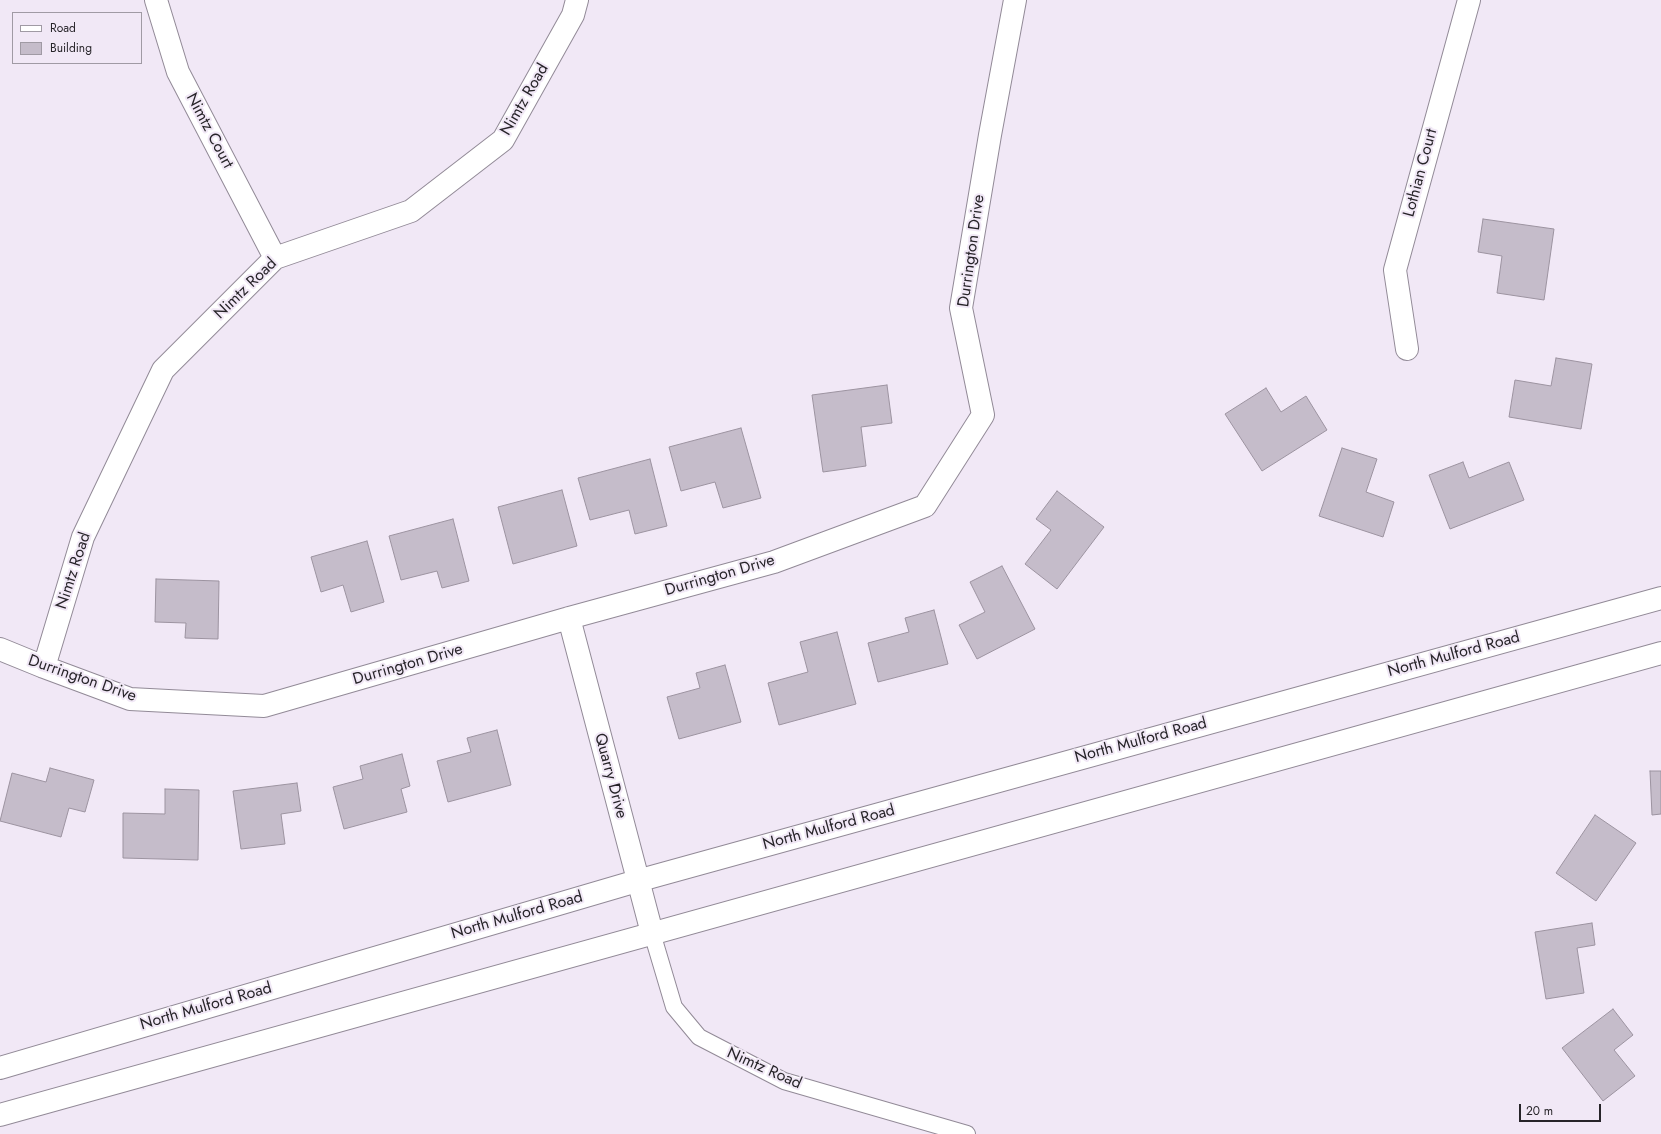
<!DOCTYPE html>
<style>
body{margin:0}
#map{position:relative;width:1661px;height:1134px;overflow:hidden;background:#f1e8f6;font-family:Jost,sans-serif}
canvas{display:block}
.legend{position:absolute;left:12px;top:12px;width:130px;height:52px;box-sizing:border-box;background:#f1e8f6;border:1px solid #a09aa4;margin:0;padding:5px 7px;list-style:none;font-size:12px;color:#272429}
.legend li{display:flex;align-items:center;gap:8px;height:20px}
.legend b{width:20px;border:1px solid #a09aa4}
.scale{position:absolute;left:1519px;top:1104px;width:82px;height:18px;box-sizing:border-box;border:2px solid #272429;border-top:0;padding-left:5px;font-size:12px;line-height:14px;white-space:nowrap;color:#272429;-webkit-text-stroke:3px #f1e8f6;paint-order:stroke}
</style>
<div id="map">
<canvas width="1661" height="1134"></canvas>
<ul class="legend">
<li><b style="height:5px;background:#fff"></b>Road</li>
<li><b style="height:11px;background:#c5bcca"></b>Building</li>
</ul>
<div class="scale">20 m</div>
</div>
<script>
const ctx = document.querySelector('canvas').getContext('2d');
ctx.lineJoin = 'round';
function fill(path, color) {
  ctx.fillStyle = color;
  ctx.fill(path, 'evenodd');
}
function toPath(rows) {
  const path = new Path2D();
  for (const r of rows) {
    path.moveTo(r[0], r[1]);
    for (let i = 2; i < r.length; i += 2) path.lineTo(r[i], r[i + 1]);
  }
  return path;
}
function strokePath(path, color, width, dash) {
  ctx.strokeStyle = color;
  ctx.lineWidth = width;
  ctx.lineCap = dash ? 'butt' : 'round';
  ctx.setLineDash(dash || []);
  ctx.stroke(path);
}
function drawText(font, color, halo, rows, align = 'center') {
  ctx.font = font + ' Jost,sans-serif';
  ctx.lineWidth = 4;
  ctx.setLineDash([]);
  ctx.textBaseline = 'middle';
  ctx.strokeStyle = halo;
  ctx.fillStyle = color;
  for (const [text, x, y, turn = 0] of rows) {
    ctx.save();
    ctx.translate(x, y);
    ctx.rotate((+turn || 0) * Math.PI / 180);
    ctx.textAlign = isNaN(turn) ? turn : align;
    if (halo) ctx.strokeText(text, 0, 0);
    ctx.fillText(text, 0, 0);
    ctx.restore();
  }
}
const building = toPath([
 [1483,219,1554,229,1544,300,1497,293,1502,256,1478,252,1483,219],
 [1556,358,1592,364,1581,429,1509,417,1515,380,1551,386,1556,358],
 [887,385,892,423,861,427,866,466,823,472,812,395,887,385],
 [1266,388,1281,412,1306,396,1327,430,1262,471,1225,414,1266,388],
 [741,428,761,498,723,508,715,482,681,491,669,447,741,428],
 [1342,448,1377,459,1366,492,1394,502,1383,537,1319,516,1342,448],
 [650,459,667,526,635,534,629,510,590,520,578,478,650,459],
 [1463,462,1469,478,1509,462,1524,500,1450,529,1429,475,1463,462],
 [562,490,577,546,513,564,498,507,562,490],
 [1057,491,1104,527,1057,589,1025,564,1051,530,1036,519,1057,491],
 [453,519,469,581,442,588,437,571,401,580,389,536,453,519],
 [367,541,384,602,351,612,343,585,321,592,311,557,367,541],
 [1002,566,1035,629,977,659,959,625,985,612,970,582,1002,566],
 [156,579,219,581,218,639,185,638,186,623,155,622,156,579],
 [934,610,948,664,878,682,868,643,909,632,905,618,934,610],
 [837,632,856,704,779,725,768,683,808,672,800,642,837,632],
 [725,665,741,722,679,739,667,697,700,688,696,673,725,665],
 [497,730,511,785,448,802,437,761,471,752,467,738,497,730],
 [402,754,410,786,401,789,407,812,344,829,333,787,363,779,360,766,402,754],
 [50,768,94,780,85,812,69,808,61,837,0,821,12,773,46,782,50,768],
 [1650,771,1661,771,1661,814,1652,815,1650,771],
 [297,783,301,811,281,814,285,844,241,849,233,791,297,783],
 [165,789,199,790,198,860,123,858,123,813,165,814,165,789],
 [1595,815,1636,843,1596,901,1556,873,1595,815],
 [1592,923,1595,945,1577,948,1584,993,1546,999,1535,932,1592,923],
 [1613,1009,1633,1035,1614,1050,1635,1076,1603,1101,1562,1048,1613,1009]
]);
fill(building, '#c5bcca');
strokePath(building, '#9c93a0', 1);
const service = toPath([
 [652,933,674,1007,699,1037,784,1081,967,1134]
]);
const minor = toPath([
 [156,0,178,72,275,258],
 [1407,349,1395,270,1469,0],
 [569,618,652,933],
 [0,649,44,667,130,699,264,706,569,618,774,562,925,506,983,415,961,308,990,135,1015,0],
 [44,667,83,537,163,370,275,258,411,211,503,140,573,15,577,0]
]);
const tertiary = toPath([
 [0,1068,637,881,1661,598],
 [0,1115,1661,653]
]);
strokePath(service, '#928a97', 18);
strokePath(minor, '#928a97', 24);
strokePath(tertiary, '#928a97', 24);
strokePath(service, '#fff', 16);
strokePath(minor, '#fff', 22);
strokePath(tertiary, '#fff', 22);
drawText('16px', '#272429', '#f1e8f6', [
 ["Nimtz Road",525,100,-60],
 ["Nimtz Court",209,131,62],
 ["Lothian Court",1421,173,-75],
 ["Durrington Drive",972,251,-82],
 ["Nimtz Road",246,289,-44],
 ["Nimtz Road",74,571,-72],
 ["Durrington Drive",720,576,-16],
 ["North Mulford Road",1454,655,-15],
 ["Durrington Drive",408,665,-16],
 ["Durrington Drive",82,679,19],
 ["North Mulford Road",1141,741,-15],
 ["Quarry Drive",610,776,75],
 ["North Mulford Road",829,828,-15],
 ["North Mulford Road",517,916,-16],
 ["North Mulford Road",206,1007,-16],
 ["Nimtz Road",764,1069,24]
]);
</script>
